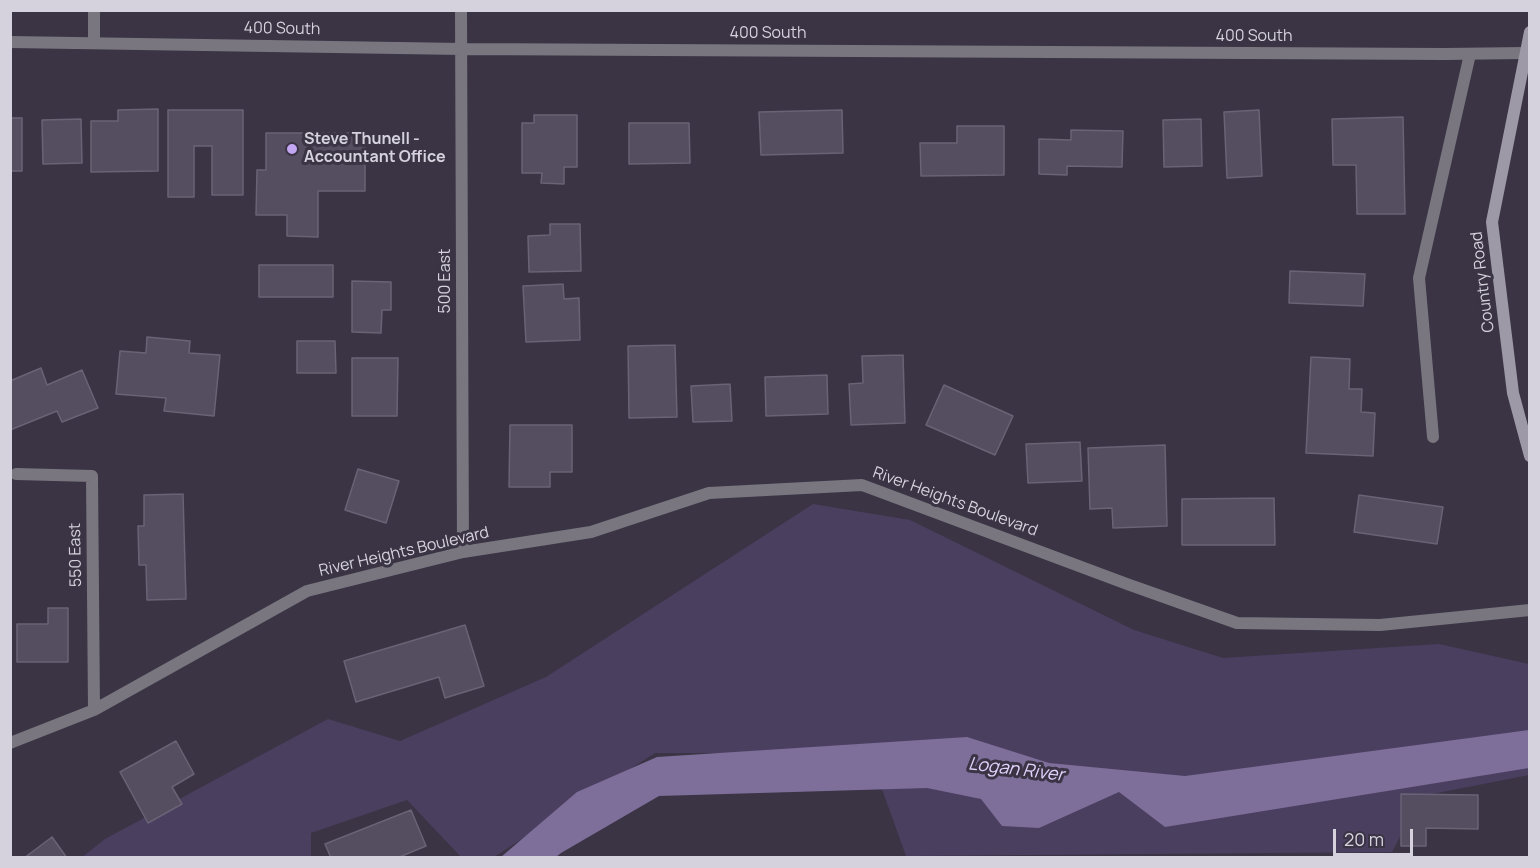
<!DOCTYPE html>
<style>
body{margin:0}
#map{position:relative;width:1540px;height:868px;overflow:hidden;background:#3a3445;font-family:Manrope,sans-serif}
canvas{display:block}
.frame{position:absolute;inset:0;border:12px solid #d6d2dd;pointer-events:none}
.scale{position:absolute;left:1333px;top:829px;width:80px;height:27px;box-sizing:border-box;border:3px solid #d6d2dd;border-top:0;padding-left:8px;font-size:18px;line-height:21px;white-space:nowrap;color:#d6d2dd;-webkit-text-stroke:4px #3a3445;paint-order:stroke}
</style>
<div id="map">
<canvas width="1540" height="868"></canvas>
<div class="frame"></div>
<div class="scale">20 m</div>
</div>
<script>
const ctx = document.querySelector('canvas').getContext('2d');
ctx.lineJoin = 'round';
function fill(path, color) {
  ctx.fillStyle = color;
  ctx.fill(path, 'evenodd');
}
function toPath(rows) {
  const path = new Path2D();
  for (const r of rows) {
    path.moveTo(r[0], r[1]);
    for (let i = 2; i < r.length; i += 2) path.lineTo(r[i], r[i + 1]);
  }
  return path;
}
function strokePath(path, color, width, dash) {
  ctx.strokeStyle = color;
  ctx.lineWidth = width;
  ctx.lineCap = dash ? 'butt' : 'round';
  ctx.setLineDash(dash || []);
  ctx.stroke(path);
}
function drawText(font, color, halo, rows, align = 'center') {
  ctx.font = font + ' Manrope,sans-serif';
  ctx.lineWidth = 6;
  ctx.setLineDash([]);
  ctx.textBaseline = 'middle';
  ctx.strokeStyle = halo;
  ctx.fillStyle = color;
  for (const [text, x, y, turn = 0] of rows) {
    ctx.save();
    ctx.translate(x, y);
    ctx.rotate((+turn || 0) * Math.PI / 180);
    ctx.textAlign = isNaN(turn) ? turn : align;
    if (halo) ctx.strokeText(text, 0, 0);
    ctx.fillText(text, 0, 0);
    ctx.restore();
  }
}
fill(toPath([
 [813,504,910,520,1134,630,1223,658,1439,644,1529,664,1529,775,1422,796,1392,852,906,856,869,753,655,753,494,857,461,857,407,800,311,833,311,857,81,858,105,839,328,719,400,741,546,677]
]), '#4b3f60');
fill(toPath([
 [1529,730,1529,768,1165,827,1119,792,1039,828,1002,826,981,799,927,788,659,796,561,853,556,857,501,857,577,792,657,757,967,737,1049,763,1185,776]
]), '#7e6e9a');
const building = toPath([
 [158,109,158,171,91,172,91,121,118,121,118,110,158,109],
 [168,110,243,110,243,195,212,195,212,146,194,146,194,197,168,197,168,110],
 [842,110,843,153,761,155,759,112,842,110],
 [1259,110,1262,176,1227,178,1224,112,1259,110],
 [534,115,577,115,577,167,564,167,564,184,541,183,542,173,522,173,522,123,534,123,534,115],
 [1403,117,1405,214,1357,214,1356,165,1333,165,1332,119,1403,117],
 [10,118,22,118,22,171,10,171,10,118],
 [81,119,82,163,43,164,42,120,81,119],
 [1201,119,1202,166,1164,167,1163,120,1201,119],
 [629,123,689,123,690,163,629,164,629,123],
 [957,126,1004,126,1004,175,921,176,920,143,957,143,957,126],
 [1071,130,1123,131,1122,167,1067,166,1067,175,1039,174,1039,139,1071,140,1071,130],
 [266,133,365,133,365,191,318,191,318,237,287,236,287,215,256,215,257,170,266,170,266,133],
 [550,224,580,224,581,271,529,272,528,236,550,235,550,224],
 [259,265,333,265,333,297,259,297,259,265],
 [1290,271,1365,274,1363,306,1289,303,1290,271],
 [352,281,391,282,391,310,382,310,381,333,352,332,352,281],
 [563,284,564,299,579,298,580,340,526,342,523,286,563,284],
 [147,337,190,341,189,353,220,355,214,416,164,411,166,398,116,394,120,351,146,353,147,337],
 [297,341,335,341,336,373,297,373,297,341],
 [675,345,677,417,629,418,628,346,675,345],
 [903,355,905,423,851,425,849,384,863,383,862,356,903,355],
 [1311,357,1350,359,1349,389,1362,389,1361,412,1375,413,1373,456,1306,453,1311,357],
 [352,358,398,358,397,416,352,416,352,358],
 [41,368,47,385,82,370,98,408,62,422,57,411,10,430,10,381,41,368],
 [827,375,828,414,766,416,765,377,827,375],
 [730,384,732,421,693,422,691,386,730,384],
 [944,385,1013,416,995,455,926,425,944,385],
 [510,425,572,425,572,472,550,472,550,487,509,487,510,425],
 [1080,442,1082,481,1028,483,1026,444,1080,442],
 [1165,445,1167,526,1113,528,1112,508,1090,509,1088,448,1165,445],
 [358,469,399,481,386,523,345,510,358,469],
 [183,494,186,599,147,600,146,565,139,565,138,526,144,526,144,495,183,494],
 [1359,495,1443,507,1437,544,1354,532,1359,495],
 [1274,498,1275,545,1182,545,1182,499,1274,498],
 [48,608,68,608,68,662,17,662,17,624,48,624,48,608],
 [465,625,484,686,445,698,439,677,356,702,344,661,465,625],
 [176,741,194,774,172,787,182,804,148,823,120,772,176,741],
 [1401,794,1478,795,1478,829,1426,828,1426,846,1401,846,1401,794],
 [411,810,426,846,397,858,331,858,325,844,411,810],
 [52,837,67,858,24,858,52,837]
]);
fill(building, '#554e60');
strokePath(building, '#696376', 1.5);
strokePath(toPath([
 [94,42,94,10],
 [1433,437,1419,278,1470,54]
]), '#79767f', 12);
strokePath(toPath([
 [461,10,463,552],
 [10,42,462,49,1444,54,1525,53],
 [16,474,92,476,94,710],
 [10,743,94,710,307,591,463,552,591,532,709,493,862,485,1127,584,1237,623,1380,625,1530,610]
]), '#79767f', 12);
strokePath(toPath([
 [1530,32,1492,222,1513,393,1530,456]
]), '#9e99a7', 12);
for (const [x, y, r, color] of [
 [292,149,6,"#c3a7f2"]
]) {
  const dot = new Path2D();
  dot.arc(x, y, r, 0, 2 * Math.PI);
  ctx.fillStyle = color;
  ctx.fill(dot);
  strokePath(dot, '#3a3445', 2);
}
drawText('16px', '#d6d2dd', '#3a3445', [
 ["400 South",282,29,1],
 ["400 South",768,34],
 ["400 South",1254,37],
 ["500 East",446,281,-90],
 ["Country Road",1483,282,-97],
 ["River Heights Boulevard",955,502,20],
 ["River Heights Boulevard",404,552,-13],
 ["550 East",76,555,-91]
]);
drawText('bold 16px', '#d6d2dd', '#3a3445', [
 ["Steve Thunell -",304,140],
 ["Accountant Office",304,158]
], 'left');
drawText('italic 18px', '#e1d2fc', '#3a3445', [
 ["Logan River",1016,770,7]
]);
</script>
